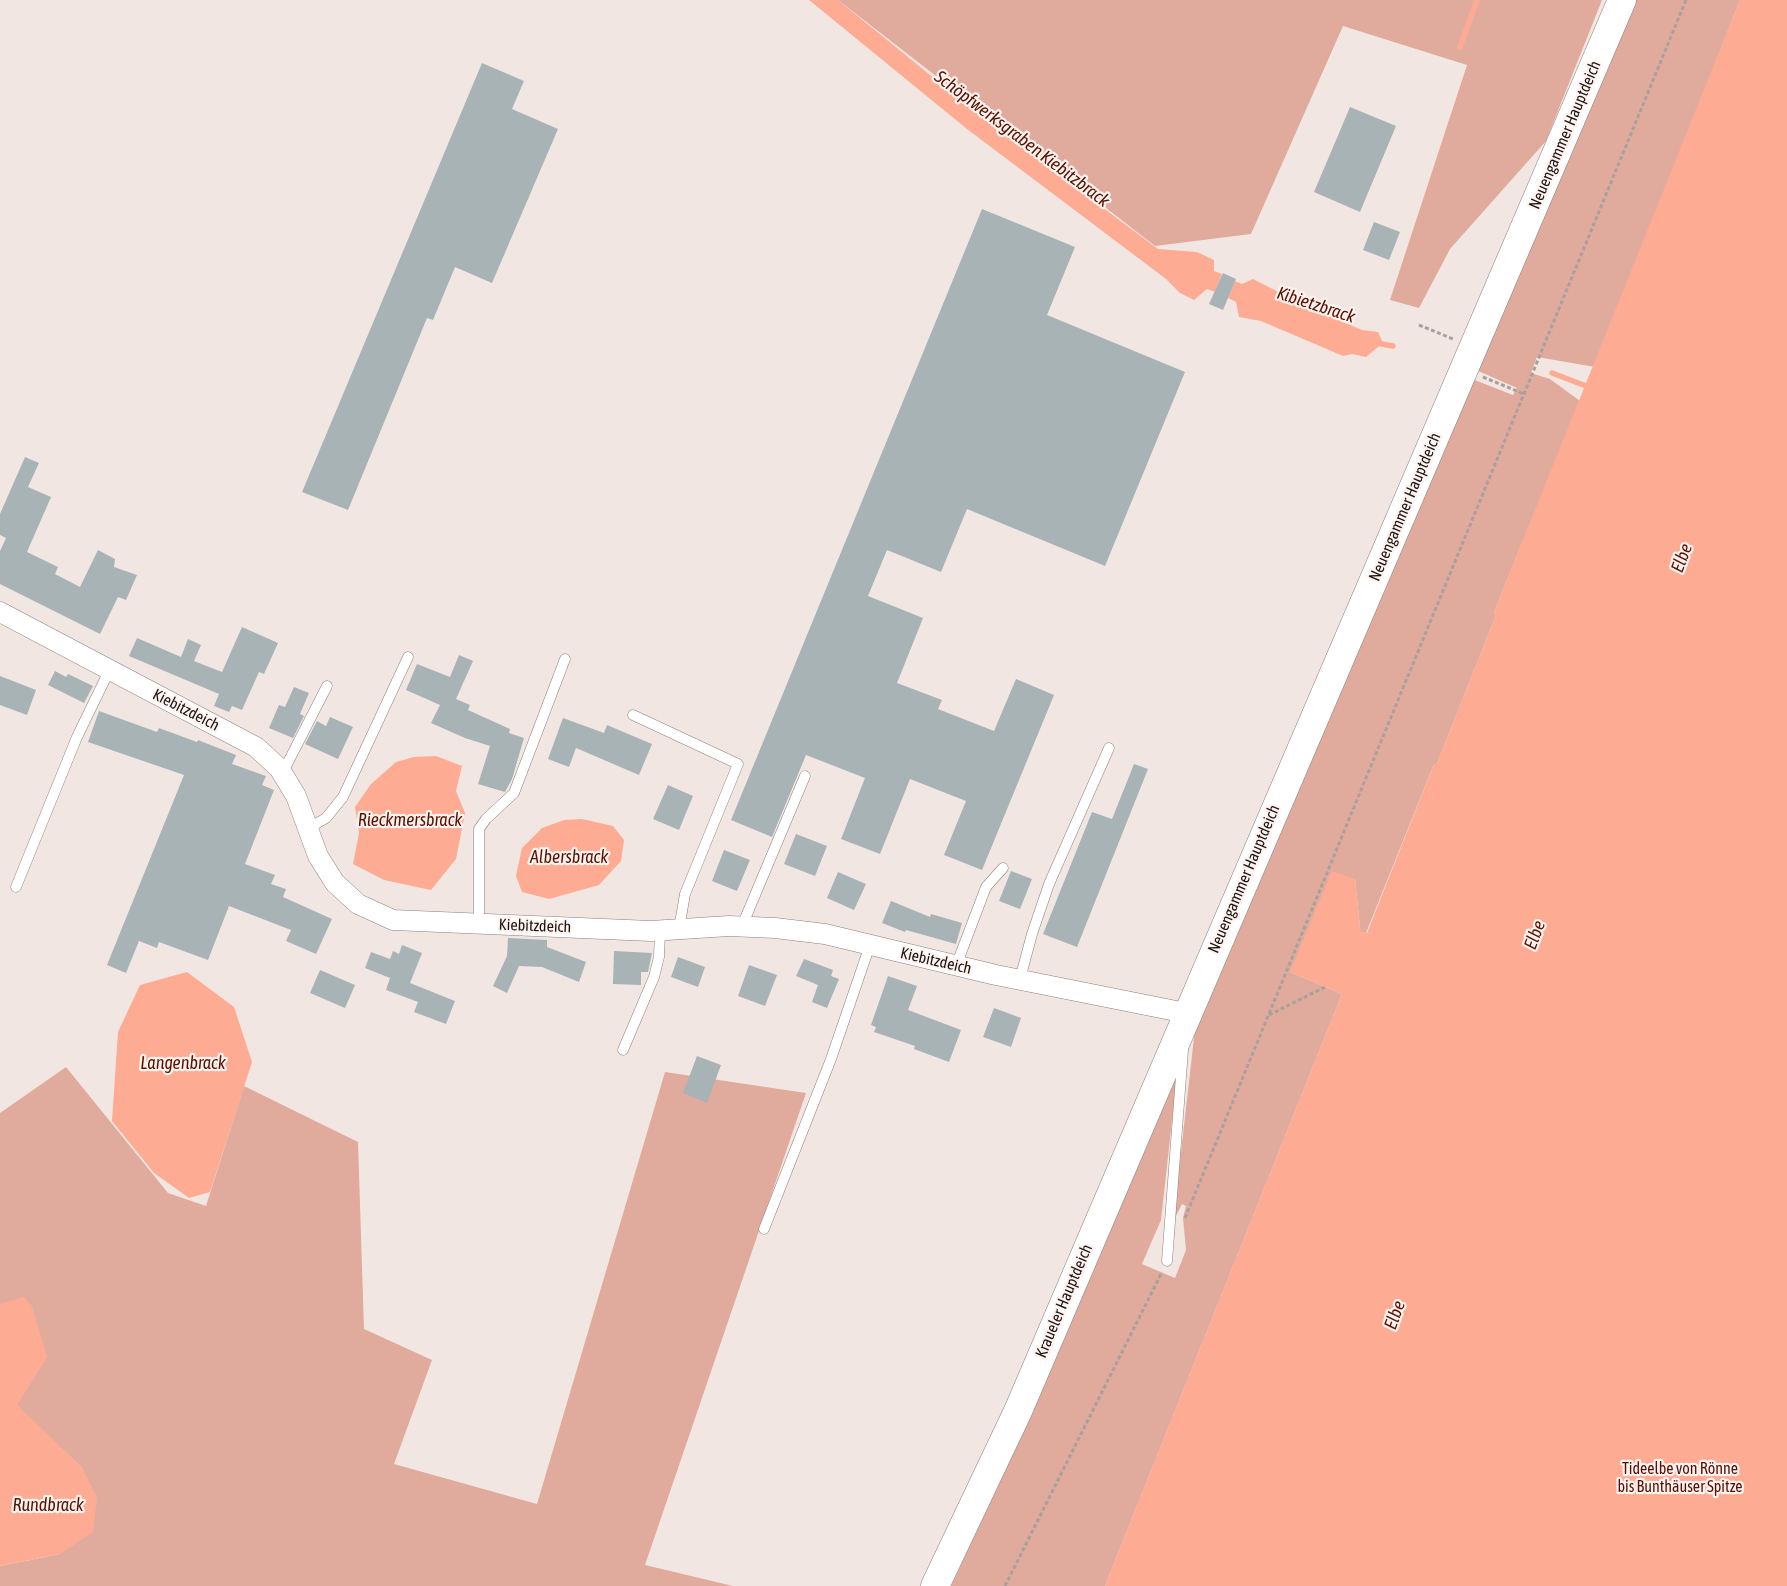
<!DOCTYPE html>
<meta charset="utf-8">
<style>
body{margin:0}
canvas{display:block;background:#f2e6e3}
</style>
<canvas width="1787" height="1586"></canvas>
<script>
const ctx = document.querySelector('canvas').getContext('2d');
ctx.lineJoin = 'round';
function fill(path, color) {
  ctx.fillStyle = color;
  ctx.fill(path, 'evenodd');
}
function toPath(rows) {
  const path = new Path2D();
  for (const r of rows) {
    path.moveTo(r[0], r[1]);
    for (let i = 2; i < r.length; i += 2) path.lineTo(r[i], r[i + 1]);
  }
  return path;
}
function strokePath(path, color, width, dash) {
  ctx.strokeStyle = color;
  ctx.lineWidth = width;
  ctx.lineCap = dash ? 'butt' : 'round';
  ctx.setLineDash(dash || []);
  ctx.stroke(path);
}
function drawText(font, color, halo, rows, align = 'center') {
  ctx.font = font + ' "Asap Condensed",sans-serif';
  ctx.lineWidth = 4.5;
  ctx.setLineDash([]);
  ctx.textBaseline = 'middle';
  ctx.strokeStyle = halo;
  ctx.fillStyle = color;
  for (const [text, x, y, turn = 0] of rows) {
    ctx.save();
    ctx.translate(x, y);
    ctx.rotate((+turn || 0) * Math.PI / 180);
    ctx.textAlign = isNaN(turn) ? turn : align;
    if (halo) ctx.strokeText(text, 0, 0);
    ctx.fillText(text, 0, 0);
    ctx.restore();
  }
}
fill(toPath([
 [838,0,1602,0,1546,141,1450,249,1419,308,1390,300,1467,65,1343,26,1251,234,1155,246],
 [1632,0,1740,0,1595,367,1537,357,1531,373,1550,379,1580,401,1494,612,1496,615,1437,764,1434,764,1366,933,1361,932,1360,927,1355,879,1290,972,1342,994,1105,1586,951,1586,987,1509,1178,1066,1161,1220,1142,1264,1175,1278,1186,1250,1183,1218,1186,1206,1182,1204,1173,1222,1195,1029,1472,379,1513,395,1517,388,1476,370],
 [66,1067,168,1193,206,1206,244,1086,358,1142,364,1329,432,1360,394,1464,537,1504,665,1072,806,1093,645,1565,733,1586,0,1586,0,1566,60,1554,82,1468,16,1405,0,1304,0,1113]
]), '#e0ab9d');
fill(toPath([
 [809,0,838,0,1000,132,1004,131,1012,137,1011,139,1158,249,1197,252,1214,260,1214,271,1222,274,1215,292,1207,289,1194,300,1180,293,1166,279,967,129],
 [1740,0,1787,0,1787,1586,1105,1586,1342,994,1290,972,1332,871,1355,879,1360,927,1362,932,1367,933,1434,764,1437,764,1496,615,1494,612],
 [1253,279,1308,307,1362,330,1378,332,1383,343,1366,357,1352,354,1343,356,1261,321,1239,317,1236,302,1228,298,1235,281,1242,284],
 [436,756,462,766,456,791,465,813,456,859,431,890,384,880,353,864,359,833,355,807,371,784,396,762,414,757],
 [582,819,613,826,624,840,621,861,599,885,549,899,522,892,516,876,522,848,542,828,564,820],
 [187,972,234,1007,252,1062,210,1192,189,1198,154,1173,112,1121,118,1032,140,985],
 [24,1297,32,1306,47,1357,17,1405,82,1468,97,1497,93,1532,60,1554,0,1566,0,1304]
]), '#feab94');
strokePath(toPath([
 [1460,47,1477,0],
 [1376,343,1393,346],
 [1552,373,1586,386]
]), '#feab94', 5.5);
fill(toPath([
 [482,63,524,81,512,109,558,129,492,283,455,267,433,320,427,318,348,510,302,492],
 [1350,107,1396,126,1360,212,1314,192],
 [982,209,1075,247,1047,315,1185,372,1105,566,967,509,941,572,887,550,868,596,923,618,897,683,942,700,938,709,994,731,1016,679,1054,695,982,870,944,855,966,801,910,779,880,854,841,839,865,778,806,755,772,837,731,820],
 [1374,222,1400,232,1389,260,1363,250],
 [1223,273,1236,279,1223,310,1209,304],
 [25,457,39,463,28,487,51,497,27,552,58,567,55,574,80,587,98,550,115,559,114,567,137,575,126,600,118,597,100,634,0,584,0,551,6,538,0,535,0,514],
 [242,627,278,643,264,674,259,672,242,710,232,706,229,712,214,706,219,694,129,656,137,638,181,657,188,639,201,645,194,661,222,672],
 [459,655,473,661,456,699,470,705,468,710,510,729,509,733,524,738,512,779,505,792,478,784,490,746,465,738,431,723,440,705,406,690,417,664,450,677],
 [55,671,66,677,68,674,93,686,84,703,48,685],
 [0,676,36,690,27,715,0,705],
 [294,687,309,693,300,714,304,716,293,738,269,728,279,705,285,707],
 [99,711,157,732,159,728,197,742,198,740,236,755,232,764,266,776,262,785,274,790,245,864,275,875,271,884,286,889,283,897,332,919,316,954,286,941,291,930,229,906,208,960,159,942,157,948,139,941,126,973,107,965,184,775,88,742],
 [330,717,353,727,338,759,305,744,317,721,326,726],
 [563,718,604,733,607,725,652,744,639,775,576,748,569,767,548,759],
 [1134,764,1148,769,1077,947,1043,934,1092,812,1112,819],
 [668,785,693,796,679,830,653,819],
 [796,834,827,846,815,876,784,864],
 [724,850,750,860,737,891,712,881],
 [1011,871,1032,879,1020,909,999,901],
 [838,872,866,884,854,910,827,898],
 [891,901,930,917,931,914,962,923,956,944,906,930,905,932,882,923],
 [508,938,547,940,547,947,586,962,579,982,542,967,519,966,507,993,493,986,507,956],
 [402,945,422,953,410,983,455,1001,446,1024,414,1012,418,1002,386,990,390,978,365,968,371,952,390,959,393,951,399,954],
 [614,951,652,953,648,972,641,972,641,985,613,984],
 [678,957,705,967,698,987,671,977],
 [804,959,833,970,831,976,839,979,827,1008,812,1002,818,985,796,976],
 [749,965,777,975,765,1006,738,996],
 [320,970,355,985,345,1008,310,993],
 [888,976,917,986,908,1010,961,1030,949,1062,914,1049,915,1046,874,1032,876,1027,871,1025],
 [994,1008,1021,1018,1011,1047,983,1037],
 [697,1056,721,1065,707,1103,683,1093]
]), '#a8b3b6');
const lane = toPath([
 [633,715,738,764,685,894,679,929],
 [282,774,327,686],
 [307,829,326,818,343,797,408,657],
 [16,887,77,737,109,671],
 [479,924,479,829,486,819,514,793,565,659],
 [742,926,805,776],
 [956,966,986,887,1003,868],
 [1020,979,1032,934,1049,884,1109,748],
 [623,1050,654,977,659,957,660,931],
 [764,1229,831,1059,870,945],
 [1167,1261,1183,1050]
]);
const street = toPath([
 [0,612,256,747,279,768,296,796,318,856,335,883,358,904,393,920,651,931,729,926,775,928,825,934,996,975,1186,1013]
]);
const secondary = toPath([
 [935,1586,1018,1411,1622,0]
]);
strokePath(lane, '#8a807d', 11);
strokePath(street, '#8a807d', 21);
strokePath(secondary, '#8a807d', 29);
strokePath(toPath([
 [1419,325,1453,339],
 [1483,377,1524,394],
 [1269,1015,1325,987],
 [1185,1218,1686,0],
 [1005,1586,1162,1272]
]), '#a9a09d', 3, [4, 2.5]);
strokePath(lane, '#fff', 10);
strokePath(street, '#fff', 20);
strokePath(secondary, '#fff', 28);
drawText('16px', '#191514', '#fff3f0', [
 ["Neuengammer Hauptdeich",1565,135,-67],
 ["Neuengammer Hauptdeich",1405,507,-67],
 ["Kiebitzdeich",186,710,27],
 ["Neuengammer Hauptdeich",1244,879,-67],
 ["Kiebitzdeich",535,926,2],
 ["Kiebitzdeich",936,961,13],
 ["Kraueler Hauptdeich",1064,1301,-67]
]);
drawText('16px', '#560f00', '#fff3f0', [
 ["Tideelbe von Rönne",1680,1469],
 ["bis Bunthäuser Spitze",1680,1487]
]);
drawText('italic 18px', '#591100', '#fff3f0', [
 ["Schöpfwerksgraben Kiebitzbrack",1022,139,37],
 ["Kibietzbrack",1316,305,18],
 ["Elbe",1682,558,-69],
 ["Rieckmersbrack",410,820],
 ["Albersbrack",569,857],
 ["Elbe",1535,935,-69],
 ["Langenbrack",183,1063],
 ["Elbe",1395,1315,-70],
 ["Rundbrack",48,1505]
]);
</script>
